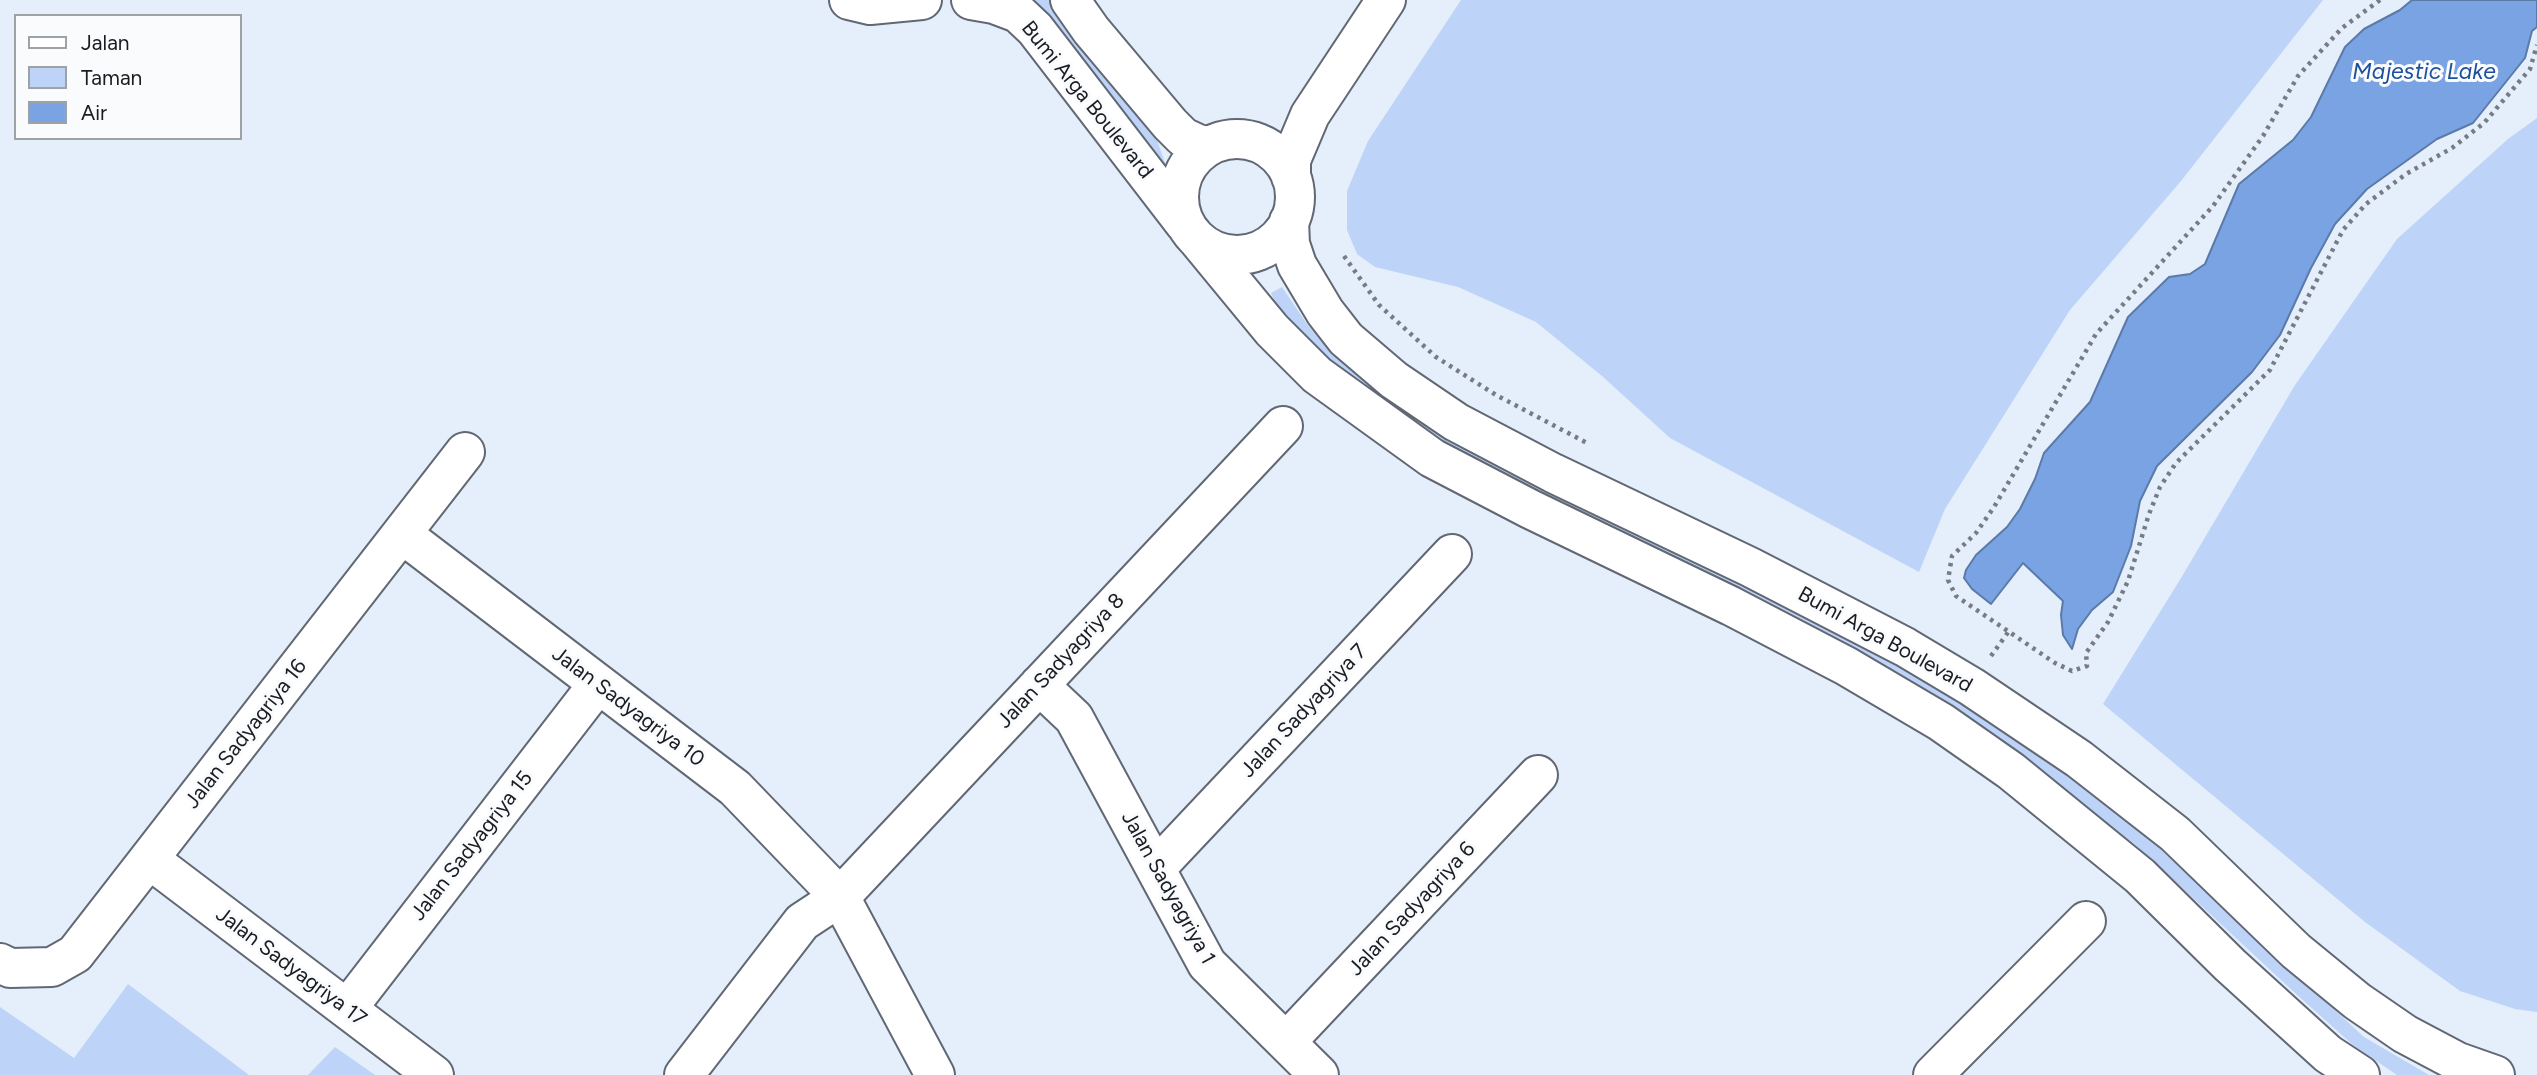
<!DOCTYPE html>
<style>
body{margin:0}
#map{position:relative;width:2537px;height:1075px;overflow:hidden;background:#e5eefb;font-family:Figtree,sans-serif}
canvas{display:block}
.legend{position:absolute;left:14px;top:14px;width:228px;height:126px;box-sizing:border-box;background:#f9fbfd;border:2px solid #9fa2a5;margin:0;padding:9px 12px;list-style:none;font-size:21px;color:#191c20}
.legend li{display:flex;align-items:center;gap:14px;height:35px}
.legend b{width:35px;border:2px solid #9fa2a5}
</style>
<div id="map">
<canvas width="2537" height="1075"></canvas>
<ul class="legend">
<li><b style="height:9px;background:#fff"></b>Jalan</li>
<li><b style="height:19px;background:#bdd4f8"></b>Taman</li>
<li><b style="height:19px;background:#79a3e2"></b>Air</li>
</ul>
</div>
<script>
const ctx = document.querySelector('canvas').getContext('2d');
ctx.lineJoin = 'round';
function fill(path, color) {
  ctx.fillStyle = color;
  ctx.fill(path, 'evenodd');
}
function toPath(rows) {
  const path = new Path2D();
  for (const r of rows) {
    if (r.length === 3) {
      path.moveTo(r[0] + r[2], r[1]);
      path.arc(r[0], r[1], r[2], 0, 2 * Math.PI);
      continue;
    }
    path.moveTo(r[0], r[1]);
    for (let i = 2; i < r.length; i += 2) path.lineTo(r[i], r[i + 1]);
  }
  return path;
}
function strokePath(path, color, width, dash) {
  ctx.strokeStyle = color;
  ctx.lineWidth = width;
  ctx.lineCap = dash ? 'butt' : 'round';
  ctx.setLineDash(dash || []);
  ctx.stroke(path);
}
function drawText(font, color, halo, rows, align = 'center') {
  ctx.font = font + ' Figtree,sans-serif';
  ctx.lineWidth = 6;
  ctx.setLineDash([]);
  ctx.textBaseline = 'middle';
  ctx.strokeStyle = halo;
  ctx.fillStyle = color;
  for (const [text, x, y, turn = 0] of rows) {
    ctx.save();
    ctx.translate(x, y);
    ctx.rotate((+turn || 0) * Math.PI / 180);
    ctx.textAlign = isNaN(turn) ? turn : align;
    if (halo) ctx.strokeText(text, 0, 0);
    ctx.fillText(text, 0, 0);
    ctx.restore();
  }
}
fill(toPath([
 [1027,0,1050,0,1154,131,1168,172],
 [1461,0,2323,0,2181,181,2070,310,1945,509,1919,572,1670,438,1602,376,1536,322,1458,287,1375,267,1357,254,1347,230,1347,191,1368,141],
 [2537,118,2537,1012,2515,1009,2460,991,2365,922,2103,704,2181,578,2295,385,2397,239,2508,139],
 [1282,287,1309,327,1360,374,1744,577,1967,703,2086,788,2144,834,2364,1037,2429,1075,2397,1075,2353,1045,2296,994,2136,845,2019,758,1849,645,1739,588,1572,512,1459,453,1354,384,1279,312,1271,293],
 [128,984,249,1075,0,1075,0,1007,74,1058],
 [335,1047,375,1075,308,1075]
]), '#bdd4f8');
const water = toPath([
 [2412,0,2537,0,2537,27,2532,31,2525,58,2473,123,2437,139,2367,189,2335,224,2311,268,2280,335,2252,372,2157,466,2140,501,2131,546,2113,592,2092,610,2078,629,2072,649,2063,635,2061,615,2063,601,2023,563,1991,604,1972,589,1964,578,1966,570,1976,555,2007,527,2020,509,2035,479,2044,453,2090,402,2128,317,2169,277,2190,274,2205,264,2239,184,2293,140,2311,117,2345,47,2364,29,2400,10,2412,0]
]);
fill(water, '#79a3e2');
strokePath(water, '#5c7aa8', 2);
const minor = toPath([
 [849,0,870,5,922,0],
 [971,0,994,4,1018,13,1035,29,1185,224],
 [1070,0,1091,30,1170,124,1183,137,1198,144,1208,146],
 [1237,197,58],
 [1291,177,1291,160,1310,115,1386,0],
 [1289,221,1290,244,1297,265,1325,312,1346,339,1394,380,1456,422,1553,473,1750,567,1905,647,1972,687,2079,759,2175,834,2296,951,2357,1001,2405,1034,2458,1062,2495,1075],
 [1197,239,1272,330,1317,375,1432,458,1530,509,1731,606,1846,666,1941,722,2011,771,2140,876,2230,965,2328,1054,2360,1075],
 [402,534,735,788,840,897,935,1075],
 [1039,685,1074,718,1207,964,1319,1075],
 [149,859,434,1075],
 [1156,868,1452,554],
 [0,963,10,968,52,967,75,954,465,452],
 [347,1009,598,684],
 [1286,1042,1538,775],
 [684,1075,802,922,840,897,1283,426],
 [1933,1075,2086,921]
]);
strokePath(minor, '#616874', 42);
strokePath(toPath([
 [2380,0,2342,28,2298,76,2263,136,2213,206,2096,334,1994,507,1976,533,1952,556,1948,580,1956,596,2055,663,2072,671,2087,666,2086,653,2108,622,2128,581,2149,514,2160,487,2176,463,2270,370,2343,230,2366,204,2406,174,2452,148,2484,123,2530,69,2537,45],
 [1344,256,1379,305,1436,357,1496,395,1587,443],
 [1991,656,2009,631]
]), '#767c84', 4.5, [3.5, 5]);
strokePath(minor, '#fff', 38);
drawText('21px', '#191c20', '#f9fbfd', [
 ["Bumi Arga Boulevard",1087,100,51],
 ["Bumi Arga Boulevard",1885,640,29],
 ["Jalan Sadyagriya 8",1061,661,-47],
 ["Jalan Sadyagriya 10",628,707,37],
 ["Jalan Sadyagriya 7",1304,711,-47],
 ["Jalan Sadyagriya 16",246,734,-52],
 ["Jalan Sadyagriya 15",472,846,-52],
 ["Jalan Sadyagriya 1",1168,888,61],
 ["Jalan Sadyagriya 6",1412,909,-47],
 ["Jalan Sadyagriya 17",291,967,37]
]);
drawText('italic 23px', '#1e509b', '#f9fbfd', [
 ["Majestic Lake",2424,72]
]);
</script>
